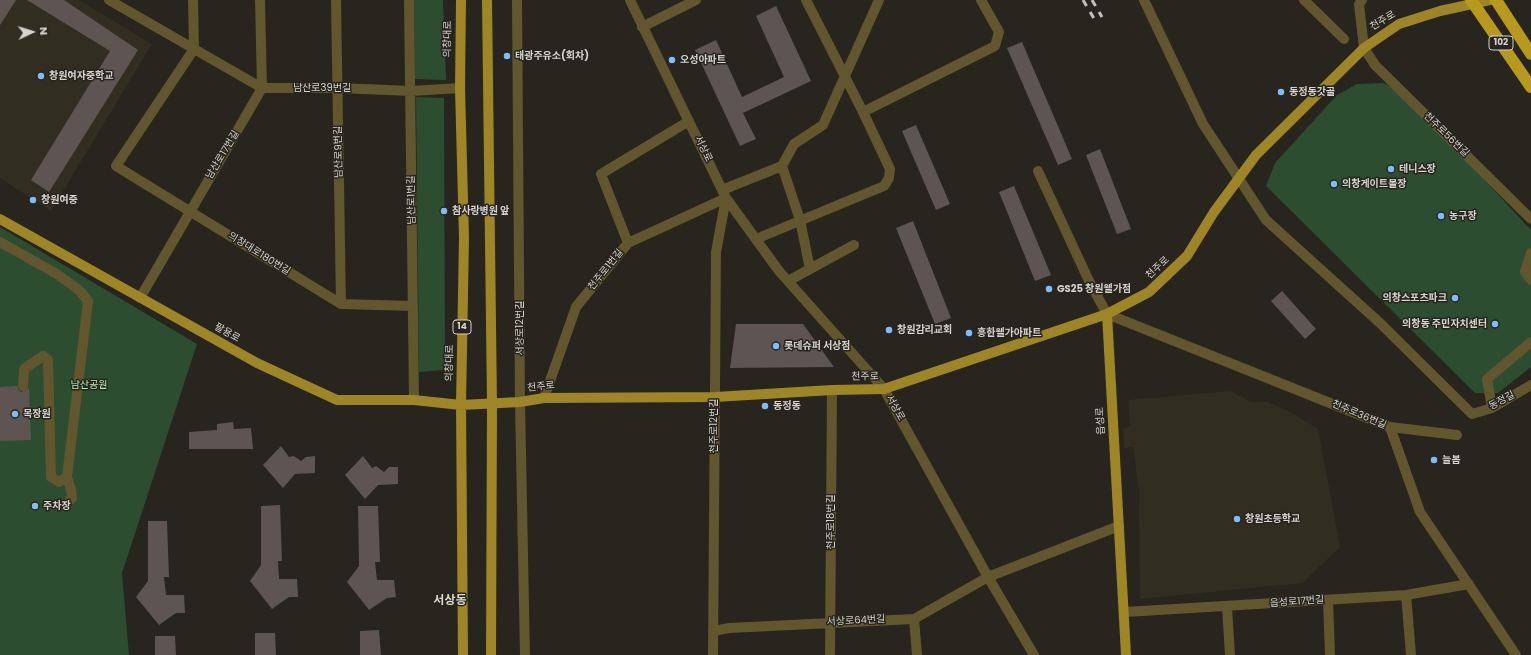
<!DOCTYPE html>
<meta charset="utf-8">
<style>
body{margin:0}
#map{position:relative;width:1531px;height:655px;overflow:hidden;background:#27251d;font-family:Poppins,sans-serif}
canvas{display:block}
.north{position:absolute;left:12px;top:12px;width:40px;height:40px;-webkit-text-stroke:3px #27251d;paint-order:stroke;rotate:86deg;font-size:11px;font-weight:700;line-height:16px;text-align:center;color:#d5d3ce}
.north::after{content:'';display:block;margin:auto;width:14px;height:18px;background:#d5d3ce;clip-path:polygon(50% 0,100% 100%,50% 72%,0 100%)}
</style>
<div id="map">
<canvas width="1531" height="655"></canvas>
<div class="north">N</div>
</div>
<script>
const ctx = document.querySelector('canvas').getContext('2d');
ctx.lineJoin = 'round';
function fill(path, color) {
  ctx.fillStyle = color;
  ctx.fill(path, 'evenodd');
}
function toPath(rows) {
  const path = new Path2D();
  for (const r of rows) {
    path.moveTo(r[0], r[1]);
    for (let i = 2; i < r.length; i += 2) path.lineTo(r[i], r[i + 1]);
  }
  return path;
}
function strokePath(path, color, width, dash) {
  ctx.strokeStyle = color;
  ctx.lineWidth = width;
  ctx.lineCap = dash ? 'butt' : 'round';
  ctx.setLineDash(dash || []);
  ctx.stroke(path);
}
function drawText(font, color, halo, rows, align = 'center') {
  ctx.font = font + ' Poppins,"Noto Sans KR",sans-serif';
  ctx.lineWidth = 3;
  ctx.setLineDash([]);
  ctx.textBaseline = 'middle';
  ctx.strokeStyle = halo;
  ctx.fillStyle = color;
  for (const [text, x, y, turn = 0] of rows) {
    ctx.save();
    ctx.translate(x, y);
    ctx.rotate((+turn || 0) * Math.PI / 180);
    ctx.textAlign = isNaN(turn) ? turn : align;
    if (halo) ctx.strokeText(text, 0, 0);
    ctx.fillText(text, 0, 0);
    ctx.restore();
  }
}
fill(toPath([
 [0,0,79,0,152,44,51,211,0,178],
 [1231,391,1251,402,1268,402,1294,414,1318,429,1340,547,1302,583,1140,599,1139,490,1133,447,1124,448,1123,429,1130,426,1128,400]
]), '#312e21');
fill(toPath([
 [414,0,443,0,446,80,415,79],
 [1383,83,1402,91,1531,230,1531,367,1498,393,1475,393,1266,186,1275,163,1337,95,1357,84],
 [416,97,444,98,445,370,419,372],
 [0,227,197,344,122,573,129,655,0,655]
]), '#2c4d30');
fill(toPath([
 [0,0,16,0,0,25],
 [27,0,64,0,138,50,49,192,31,180,110,51],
 [776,6,811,81,743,113,756,139,740,146,695,50,716,40,742,97,784,77,756,16],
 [1022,42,1072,159,1058,165,1007,48],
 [916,125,950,204,936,210,902,131],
 [1100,149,1131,229,1117,234,1086,155],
 [1014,186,1051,275,1035,281,999,192],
 [913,221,951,318,935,324,896,228],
 [1282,291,1316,329,1305,339,1271,301],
 [736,324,803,324,834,367,730,368],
 [17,386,19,391,22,392,29,388,31,440,0,441,0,387],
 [233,422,234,429,251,428,253,449,189,449,189,432,217,430,217,424],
 [281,446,289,457,294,456,301,461,306,457,315,456,315,473,295,474,283,488,263,465],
 [363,456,372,468,376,466,384,472,389,467,398,467,398,484,378,485,365,499,345,475],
 [280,505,282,561,278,561,279,579,297,579,298,597,289,597,272,609,250,581,261,565,261,506],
 [358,506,378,506,380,562,375,562,377,580,394,580,396,597,387,598,369,610,347,582,359,566],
 [148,521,167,521,169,577,164,577,166,595,184,595,185,613,176,613,159,625,136,597,148,581],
 [379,630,381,655,360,655,360,631],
 [255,633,275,633,276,655,255,655],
 [155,636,175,636,176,655,155,655]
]), '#5e5452');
strokePath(toPath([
 [109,0,262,88,338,88,411,91,460,88],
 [193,0,194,49,116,166,341,304,413,306],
 [336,0,341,304],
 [409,0,414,400],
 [517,0,520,402,525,655],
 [630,0,726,198,779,271,884,389,988,577,1034,655],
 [1144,0,1203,124,1266,220,1380,323,1472,414,1492,408,1531,385],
 [1304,0,1344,39],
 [1362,0,1359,4,1364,48,1375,65,1531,219],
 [642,27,696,0],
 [863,112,995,46,999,32,981,0],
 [782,166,800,220,810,269],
 [1038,171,1089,281,1107,314,1390,427,1457,435],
 [722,190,782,166,794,144,823,125,879,0],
 [756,239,884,186,889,178,890,169,863,112,806,0],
 [0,242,57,274,79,290,88,301,67,477,59,482,51,477,48,360,43,356,24,369,23,386],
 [628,243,601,174,689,121],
 [1531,253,1525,272,1531,280],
 [788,281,854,245],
 [140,298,262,88,260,0],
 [544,398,576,307,628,243,726,198],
 [1492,408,1487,379,1531,342],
 [1390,427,1420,512,1516,655],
 [67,477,71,490,72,498,70,500],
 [1406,595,1411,655],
 [1328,600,1330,655],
 [1227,607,1230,655],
 [1125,612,1406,595,1469,584],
 [914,619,917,655],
 [713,631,729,628,914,619,988,577,1119,526],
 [713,655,716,252,726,198],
 [830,655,832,390]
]), '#62562e', 10);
strokePath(toPath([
 [461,0,460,88,464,238,461,405,463,655],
 [487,0,492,404,491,655],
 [0,219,257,363,337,400,414,400,461,405,520,402,544,398,715,397,832,390,884,389,1107,314,1149,292,1187,256,1214,212,1256,155,1364,48,1399,24,1440,11,1490,0],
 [1107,314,1126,655]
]), '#9e8627', 10);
strokePath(toPath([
 [1471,0,1531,87],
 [1496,0,1531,54]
]), '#b6991d', 12);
strokePath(toPath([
 [1083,0,1096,22],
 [1092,0,1102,17]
]), '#c3c1bb', 3, [7, 7]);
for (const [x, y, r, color] of [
 [507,56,4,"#7fbdfa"],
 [672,60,4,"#7fbdfa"],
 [41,76,4,"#7fbdfa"],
 [1281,92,4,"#7fbdfa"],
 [1391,169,4,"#7fbdfa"],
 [1334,184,4,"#7fbdfa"],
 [33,200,4,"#7fbdfa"],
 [444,211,4,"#7fbdfa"],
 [1441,216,4,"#7fbdfa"],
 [1049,289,4,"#7fbdfa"],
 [1455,298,4,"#7fbdfa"],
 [1495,324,4,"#7fbdfa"],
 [889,330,4,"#7fbdfa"],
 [969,333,4,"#7fbdfa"],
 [776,346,4,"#7fbdfa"],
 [765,406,4,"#7fbdfa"],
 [15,414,4,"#7fbdfa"],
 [1434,460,4,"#7fbdfa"],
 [35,506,4,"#7fbdfa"],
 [1237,519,4,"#7fbdfa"]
]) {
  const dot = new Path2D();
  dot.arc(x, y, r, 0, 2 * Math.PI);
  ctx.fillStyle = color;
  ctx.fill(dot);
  strokePath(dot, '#27251d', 1.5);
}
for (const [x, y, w] of [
 [1501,43,24],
 [462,327,18]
]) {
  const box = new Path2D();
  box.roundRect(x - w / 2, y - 7, w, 14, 3);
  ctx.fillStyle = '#27251d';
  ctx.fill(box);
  strokePath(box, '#d5d3ce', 1);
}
drawText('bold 9px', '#d5d3ce', null, [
 ["102",1501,43],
 ["14",462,327]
]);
drawText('10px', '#d5d3ce', '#27251d', [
 ["천주로",1383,21,-31],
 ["의창대로",448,39,-89],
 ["남산로39번길",322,88],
 ["천주로56번길",1446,135,44],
 ["서상로",703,149,64],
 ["남산로9번길",339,152,-91],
 ["남산로17번길",223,155,-59],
 ["남산로1번길",412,200,-91],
 ["의창대로180번길",259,254,32],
 ["천주로",1158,268,-43],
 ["천주로1번길",606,270,-51],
 ["서상로12번길",520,328,-90],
 ["팔용로",227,333,29],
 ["의창대로",450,363,-89],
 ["천주로",865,377,-1],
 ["천주로",541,387,-6],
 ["동정길",1502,401,-28],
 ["서상로",895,408,61],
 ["천주로36번길",1359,415,23],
 ["읍성로",1101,421,-93],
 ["천주로12번길",714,426,-90],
 ["천주로18번길",831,522,-90],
 ["읍성로17번길",1297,602,-4],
 ["서상로64번길",856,621,-3]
]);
drawText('bold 10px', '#d5d3ce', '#27251d', [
 ["태광주유소(회차)",515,56],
 ["오성아파트",680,60],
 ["창원여자중학교",49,76],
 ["동정동갓골",1289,92],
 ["테니스장",1399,169],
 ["의창게이트볼장",1342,184],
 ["창원여중",41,200],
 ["참사랑병원 앞",452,211],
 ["농구장",1449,216],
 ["GS25 창원웰가점",1057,289],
 ["의창스포츠파크",1447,298,"right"],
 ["의창동 주민자치센터",1487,324,"right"],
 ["창원감리교회",897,330],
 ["흥한웰가아파트",977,333],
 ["롯데슈퍼 서상점",784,346],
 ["동정동",773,406],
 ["목장원",23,414],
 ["늘봄",1442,460],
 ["주차장",43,506],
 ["창원초등학교",1245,519]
], 'left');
drawText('10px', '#adefb4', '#27251d', [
 ["남산공원",89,385]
]);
drawText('bold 12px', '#dcdacf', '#27251d', [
 ["서상동",450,601]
]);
</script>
